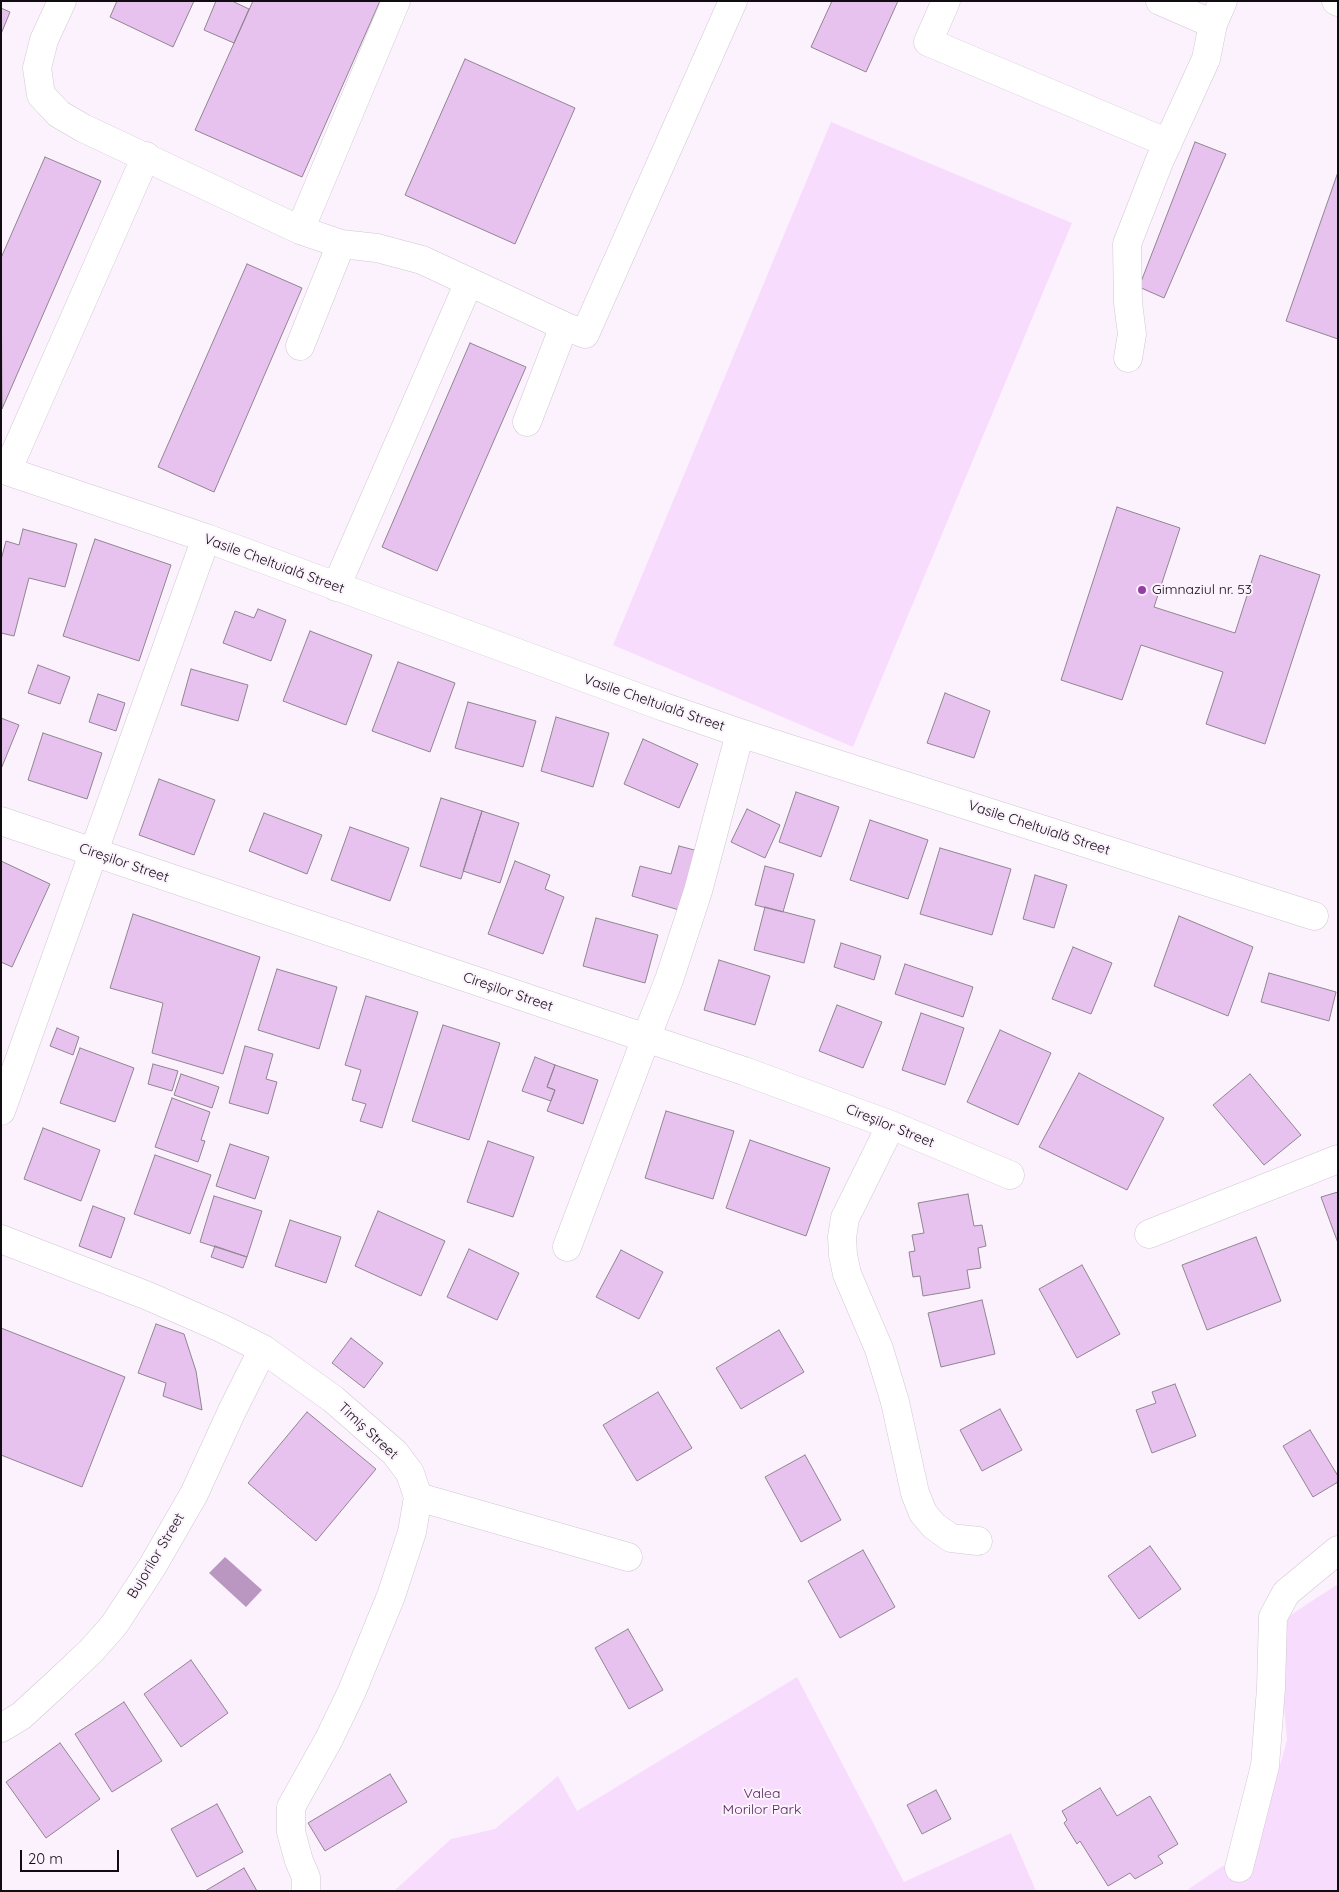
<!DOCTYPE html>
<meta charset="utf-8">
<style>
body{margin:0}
#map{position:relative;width:1339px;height:1892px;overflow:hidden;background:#fcf2fd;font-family:Quicksand,sans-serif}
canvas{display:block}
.frame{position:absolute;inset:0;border:2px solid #100c11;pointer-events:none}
.scale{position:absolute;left:20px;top:1850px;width:99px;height:22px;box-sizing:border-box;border:2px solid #100c11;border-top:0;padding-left:6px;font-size:15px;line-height:18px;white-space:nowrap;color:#100c11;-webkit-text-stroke:4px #fcf2fd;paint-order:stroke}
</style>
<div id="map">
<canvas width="1339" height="1892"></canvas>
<div class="frame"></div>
<div class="scale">20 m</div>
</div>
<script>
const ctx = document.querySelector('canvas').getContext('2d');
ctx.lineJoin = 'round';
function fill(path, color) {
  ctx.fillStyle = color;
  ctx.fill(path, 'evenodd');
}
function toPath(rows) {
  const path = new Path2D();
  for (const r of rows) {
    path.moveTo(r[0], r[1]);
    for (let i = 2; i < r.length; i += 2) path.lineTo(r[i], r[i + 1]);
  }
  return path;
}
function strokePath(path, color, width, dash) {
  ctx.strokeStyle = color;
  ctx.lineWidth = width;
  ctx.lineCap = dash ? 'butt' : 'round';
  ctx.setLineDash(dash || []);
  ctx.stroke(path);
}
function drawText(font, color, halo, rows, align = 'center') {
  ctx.font = font + ' Quicksand,sans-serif';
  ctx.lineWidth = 4;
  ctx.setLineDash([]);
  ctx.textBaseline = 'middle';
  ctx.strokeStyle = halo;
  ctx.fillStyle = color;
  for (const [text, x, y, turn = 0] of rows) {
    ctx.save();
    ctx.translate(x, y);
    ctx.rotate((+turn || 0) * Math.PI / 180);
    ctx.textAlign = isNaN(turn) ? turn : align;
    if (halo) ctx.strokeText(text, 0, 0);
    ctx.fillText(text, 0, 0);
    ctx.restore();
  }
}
fill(toPath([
 [831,122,1072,223,853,747,613,645],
 [1338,1584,1338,1891,1186,1891,1221,1867,1257,1848,1287,1740,1279,1652,1289,1616],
 [797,1677,904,1882,1011,1833,1036,1891,394,1891,451,1839,495,1829,558,1776,577,1811]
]), '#f8dcfd');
fill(toPath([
 [225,1557,262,1590,246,1607,209,1573]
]), '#ba97c1');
const building = toPath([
 [117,1,194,1,173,47,110,17,117,1],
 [216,1,232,1,249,9,234,43,204,30,216,1],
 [253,1,380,1,302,177,195,130,253,1],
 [832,1,898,1,866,72,811,47,832,1],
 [1,8,10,12,1,34,1,8],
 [465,59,575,108,515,244,405,195,465,59],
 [1195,142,1226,154,1164,298,1139,287,1195,142],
 [45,157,101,181,2,409,1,258,45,157],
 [1338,172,1338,339,1286,321,1338,172],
 [247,264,302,288,214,492,158,467,247,264],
 [470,343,526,367,437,571,382,547,470,343],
 [1117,507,1180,528,1154,607,1235,633,1260,555,1320,575,1265,744,1206,724,1223,672,1141,645,1122,700,1061,680,1117,507],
 [23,529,77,544,65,587,29,578,14,636,1,633,1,560,6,541,19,545,23,529],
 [95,539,171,565,139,661,63,636,95,539],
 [258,609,286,620,271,661,223,643,235,611,254,618,258,609],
 [310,631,372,655,346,725,283,701,310,631],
 [398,662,455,683,430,752,372,731,398,662],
 [38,665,70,677,60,704,28,693,38,665],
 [191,669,248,685,238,721,181,705,191,669],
 [945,693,990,711,974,758,927,743,945,693],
 [98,694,125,703,116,731,89,722,98,694],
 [468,702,536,721,523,767,455,748,468,702],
 [556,717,609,733,593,787,541,771,556,717],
 [1,718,19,725,1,769,1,718],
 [43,733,102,753,87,799,28,780,43,733],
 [643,739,698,764,679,808,624,784,643,739],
 [159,779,215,800,194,855,139,835,159,779],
 [796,792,839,807,821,857,779,842,796,792],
 [441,798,482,811,461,879,420,866,441,798],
 [747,809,780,825,765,858,731,842,747,809],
 [482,811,519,823,500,883,463,871,482,811],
 [264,813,322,835,307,874,249,851,264,813],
 [870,820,928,840,908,899,850,880,870,820],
 [350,827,409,848,390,901,331,880,350,827],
 [679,846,702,852,679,910,632,896,640,866,671,874,679,846],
 [940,848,1011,869,992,935,920,914,940,848],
 [1,861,50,884,12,967,1,962,1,861],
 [515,861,550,875,545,889,564,897,543,954,488,934,515,861],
 [765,866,794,874,783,912,755,905,765,866],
 [1035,875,1067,885,1054,928,1023,919,1035,875],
 [765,907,815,920,804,963,754,950,765,907],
 [133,914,260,957,223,1074,152,1053,163,1003,110,988,133,914],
 [1179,916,1253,947,1228,1016,1154,986,1179,916],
 [596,918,658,935,645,983,583,966,596,918],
 [841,943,881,956,874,980,834,967,841,943],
 [1073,947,1112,963,1091,1014,1052,999,1073,947],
 [719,960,770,976,755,1025,704,1010,719,960],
 [905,964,973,987,963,1017,895,994,905,964],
 [277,969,337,987,319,1049,258,1030,277,969],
 [1269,973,1336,992,1329,1021,1261,1002,1269,973],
 [366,996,418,1012,382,1128,360,1121,366,1104,352,1100,361,1070,345,1065,366,996],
 [837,1005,882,1022,863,1068,819,1051,837,1005],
 [921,1013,964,1028,945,1085,902,1070,921,1013],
 [443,1025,500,1043,469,1140,412,1121,443,1025],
 [57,1028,79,1037,73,1055,50,1046,57,1028],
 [1000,1030,1051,1053,1018,1125,967,1102,1000,1030],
 [245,1046,273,1054,266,1079,277,1082,268,1114,229,1103,245,1046],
 [80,1048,134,1068,115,1122,60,1103,80,1048],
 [535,1057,555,1065,547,1087,555,1090,551,1101,522,1091,535,1057],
 [153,1064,178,1071,172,1091,148,1084,153,1064],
 [555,1065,598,1080,583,1124,547,1111,555,1090,547,1087,555,1065],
 [1079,1073,1164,1118,1127,1190,1039,1147,1079,1073],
 [181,1074,219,1087,212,1108,174,1095,181,1074],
 [1250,1074,1301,1135,1264,1165,1213,1105,1250,1074],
 [172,1098,210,1112,201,1140,205,1141,198,1162,155,1147,172,1098],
 [666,1111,734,1131,713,1199,645,1178,666,1111],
 [43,1128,100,1150,81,1201,24,1179,43,1128],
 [750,1140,830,1168,806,1236,726,1208,750,1140],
 [488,1141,534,1157,513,1217,467,1202,488,1141],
 [230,1144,269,1157,255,1199,216,1186,230,1144],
 [155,1155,211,1175,190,1234,134,1214,155,1155],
 [1338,1192,1338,1243,1321,1197,1338,1192],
 [968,1194,974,1226,982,1225,986,1246,978,1248,981,1268,967,1270,970,1288,923,1296,920,1276,913,1277,909,1252,915,1251,912,1235,924,1233,918,1203,968,1194],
 [214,1196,262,1211,247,1257,200,1242,214,1196],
 [93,1206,125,1218,111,1258,79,1246,93,1206],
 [378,1211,445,1241,421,1296,355,1266,378,1211],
 [290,1220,341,1237,326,1283,275,1266,290,1220],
 [1256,1237,1281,1301,1207,1330,1182,1265,1256,1237],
 [215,1246,247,1257,243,1268,211,1257,215,1246],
 [469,1249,519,1273,497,1320,447,1297,469,1249],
 [621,1250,663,1272,639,1319,596,1297,621,1250],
 [1082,1265,1120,1334,1077,1358,1039,1289,1082,1265],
 [982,1300,995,1354,941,1367,928,1313,982,1300],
 [156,1324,184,1334,196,1371,202,1410,163,1396,166,1383,138,1373,156,1324],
 [1,1328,125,1377,82,1487,1,1455,1,1328],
 [779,1330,804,1372,741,1409,716,1368,779,1330],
 [351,1338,383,1363,364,1388,332,1363,351,1338],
 [1175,1384,1196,1436,1152,1453,1136,1410,1156,1403,1152,1392,1175,1384],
 [658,1392,692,1448,637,1481,603,1425,658,1392],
 [1000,1409,1022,1450,982,1471,960,1430,1000,1409],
 [307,1412,376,1469,316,1541,248,1483,307,1412],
 [1310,1430,1338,1476,1338,1482,1313,1497,1283,1446,1310,1430],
 [805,1455,841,1520,801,1542,765,1477,805,1455],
 [1150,1546,1181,1589,1139,1619,1108,1576,1150,1546],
 [863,1550,895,1607,840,1638,808,1581,863,1550],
 [628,1629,663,1690,629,1709,595,1648,628,1629],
 [191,1660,228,1713,181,1747,144,1694,191,1660],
 [124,1702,162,1761,112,1792,75,1734,124,1702],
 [60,1743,100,1799,46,1838,6,1782,60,1743],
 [390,1774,407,1802,325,1851,308,1823,390,1774],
 [1100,1788,1117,1816,1150,1796,1178,1844,1158,1856,1163,1863,1135,1879,1130,1873,1108,1886,1080,1841,1077,1844,1064,1823,1067,1820,1062,1811,1100,1788],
 [936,1790,951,1819,922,1834,907,1805,936,1790],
 [217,1804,243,1852,197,1877,171,1829,217,1804],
 [244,1868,257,1891,205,1891,244,1868]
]);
fill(building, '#e7c2ee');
strokePath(building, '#908591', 1);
const minor = toPath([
 [62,1,44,40,37,68,41,95,59,114,83,128,300,230,341,244,377,248,422,260,564,326,585,334,733,1],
 [946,1,928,42,1168,143],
 [1160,1,1213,24],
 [1336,1,1338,2],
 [300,230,396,1],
 [300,346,341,244],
 [1128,358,1132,334,1128,303,1127,244,1159,162,1206,59,1213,24,1223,1],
 [527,422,564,326],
 [1,469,206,538,664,707,740,733,1314,916],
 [7,471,146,156],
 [336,587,469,282],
 [1,821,744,1071,891,1125,1010,1175],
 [1,1111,206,538],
 [891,1125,845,1218,842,1237,843,1255,847,1274,879,1349,895,1402,915,1493,923,1513,934,1526,951,1538,978,1541],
 [1149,1234,1338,1159],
 [1,1239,148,1296,221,1328,263,1349,333,1399,395,1453,410,1473,418,1497,412,1532,391,1596,352,1691,329,1739,291,1807,291,1832,299,1861,306,1877,306,1891],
 [567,1247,646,1038,669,980,698,891,740,733],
 [418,1497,628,1557],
 [1,1728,21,1716,56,1684,91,1651,114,1625,152,1567,194,1494,232,1411,263,1349],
 [1239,1868,1265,1766,1271,1688,1273,1617,1286,1593,1338,1550]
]);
strokePath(minor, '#d1c6d3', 29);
strokePath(minor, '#fff', 28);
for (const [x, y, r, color] of [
 [1142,590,5,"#963ca7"]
]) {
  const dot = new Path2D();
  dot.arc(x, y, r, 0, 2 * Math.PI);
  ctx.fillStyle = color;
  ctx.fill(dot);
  strokePath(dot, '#fcf2fd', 2);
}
drawText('14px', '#100c11', '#fcf2fd', [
 ["Vasile Cheltuială Street",274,564,20],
 ["Vasile Cheltuială Street",654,703,19],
 ["Vasile Cheltuială Street",1039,828,18],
 ["Cireșilor Street",124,863,19],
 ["Cireșilor Street",508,992,19],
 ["Cireșilor Street",890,1126,22],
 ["Timiș Street",368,1431,43],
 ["Bujorilor Street",156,1556,-59]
]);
drawText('14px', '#100c11', '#fcf2fd', [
 ["Gimnaziul nr. 53",1152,590]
], 'left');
drawText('14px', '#512559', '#fcf2fd', [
 ["Valea",762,1794],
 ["Morilor Park",762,1810]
]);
</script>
